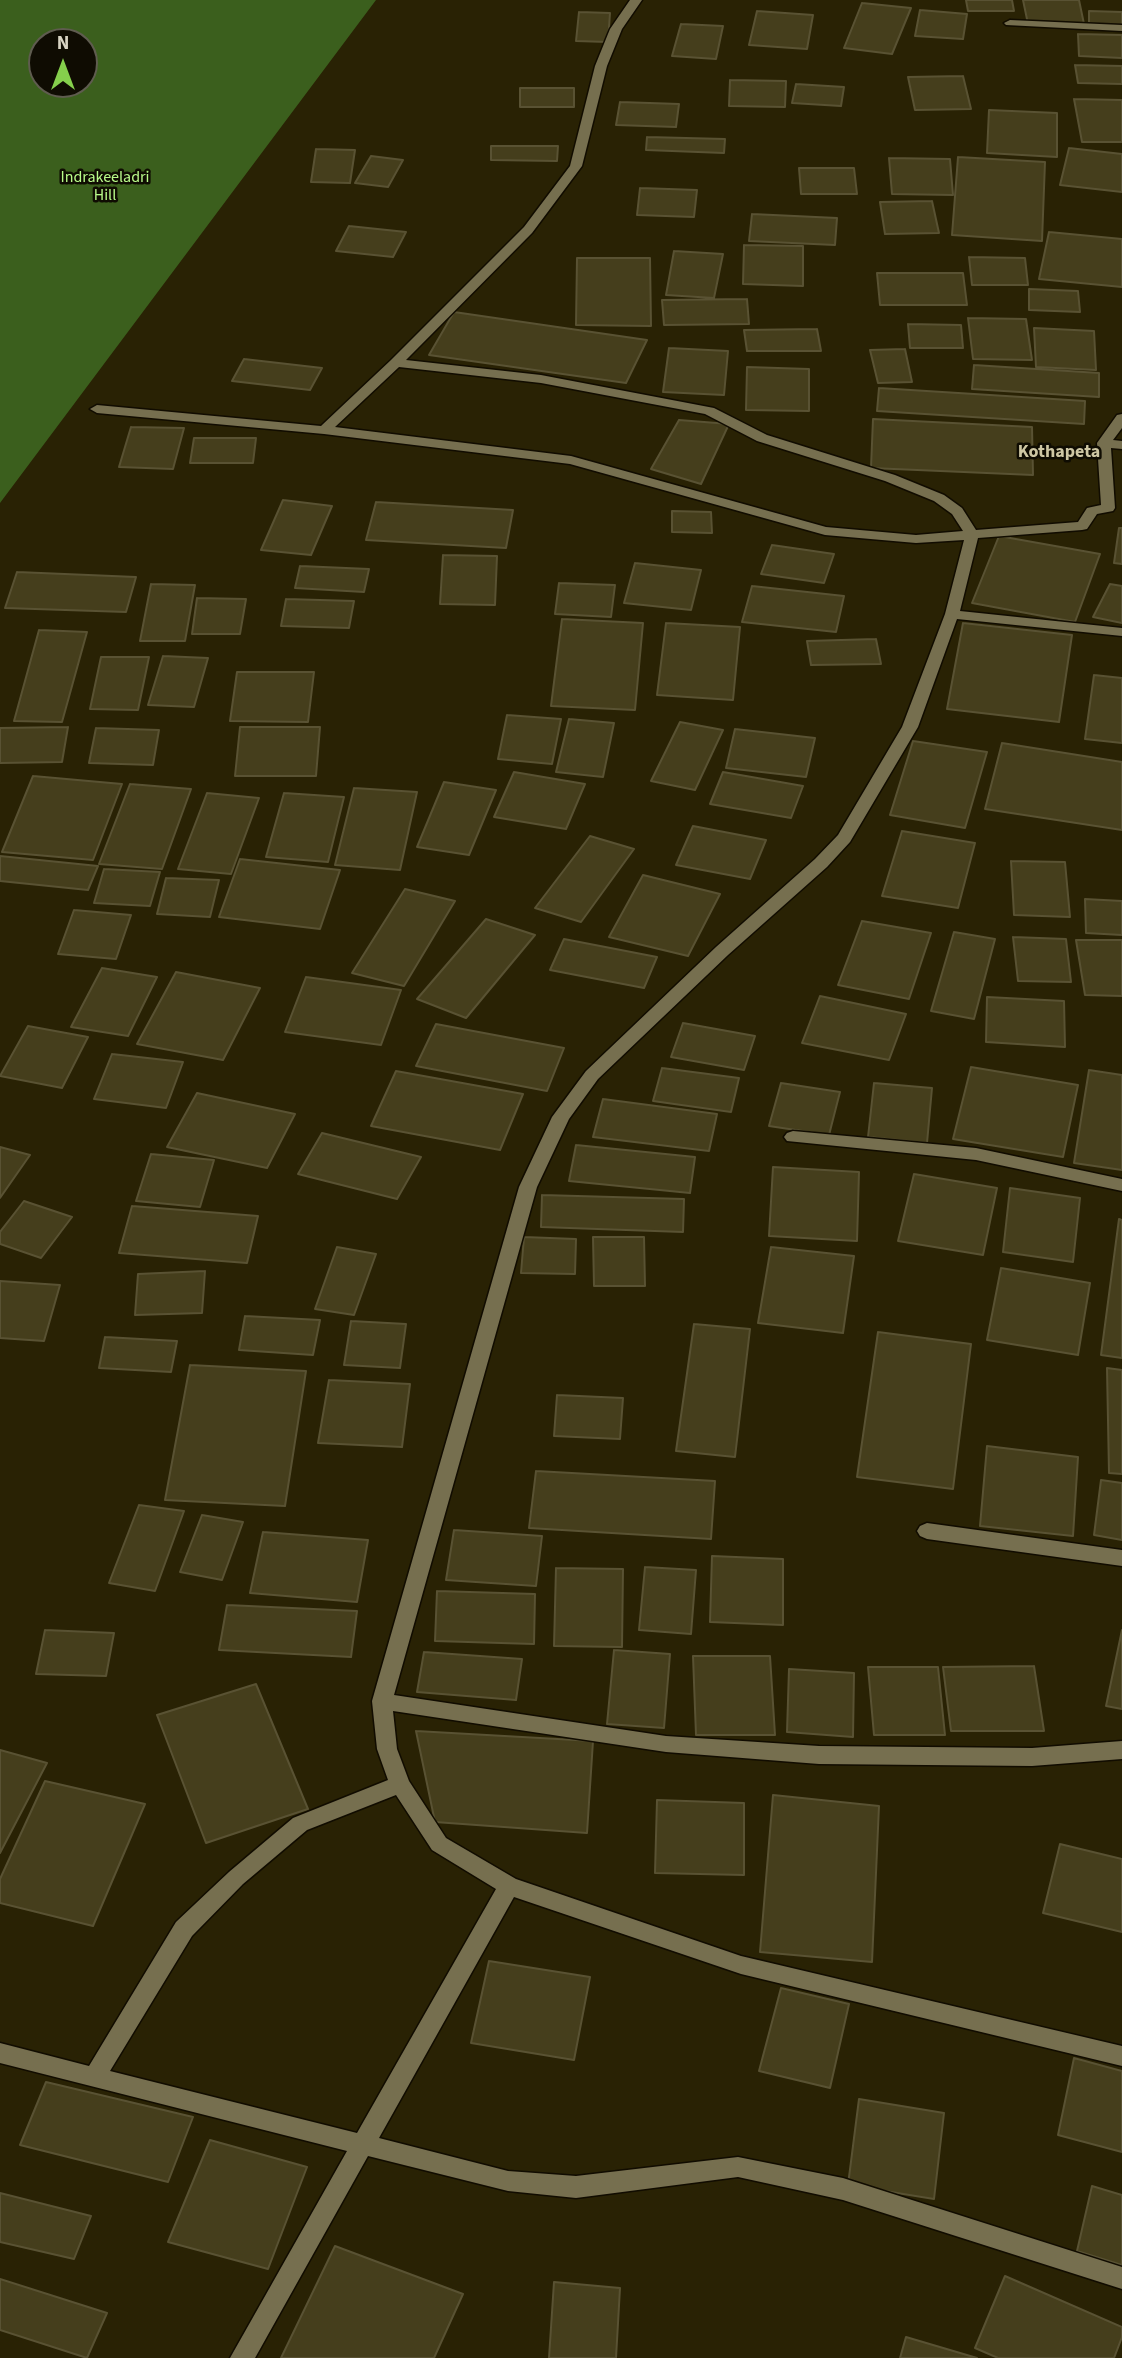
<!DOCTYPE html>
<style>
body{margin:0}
#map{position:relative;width:1122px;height:2358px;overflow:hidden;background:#292204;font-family:"Source Sans 3",sans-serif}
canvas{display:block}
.north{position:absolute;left:28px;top:28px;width:70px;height:70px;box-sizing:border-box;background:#0f0c02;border:2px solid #5f5c4f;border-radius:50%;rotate:0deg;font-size:19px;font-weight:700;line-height:28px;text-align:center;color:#d8d4c3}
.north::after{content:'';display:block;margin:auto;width:24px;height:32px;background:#85cf4c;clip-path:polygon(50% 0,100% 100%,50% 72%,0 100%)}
</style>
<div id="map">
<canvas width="1122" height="2358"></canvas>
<div class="north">N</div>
</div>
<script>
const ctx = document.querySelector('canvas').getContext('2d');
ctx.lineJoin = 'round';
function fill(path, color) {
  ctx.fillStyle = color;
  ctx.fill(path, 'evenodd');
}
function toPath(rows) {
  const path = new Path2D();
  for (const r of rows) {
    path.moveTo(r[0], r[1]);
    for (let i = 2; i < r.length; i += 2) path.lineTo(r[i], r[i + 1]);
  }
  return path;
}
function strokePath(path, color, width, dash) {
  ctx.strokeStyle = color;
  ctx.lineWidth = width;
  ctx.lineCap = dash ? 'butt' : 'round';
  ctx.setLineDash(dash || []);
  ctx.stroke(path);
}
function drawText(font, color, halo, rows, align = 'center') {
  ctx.font = font + ' "Source Sans 3",sans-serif';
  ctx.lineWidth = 5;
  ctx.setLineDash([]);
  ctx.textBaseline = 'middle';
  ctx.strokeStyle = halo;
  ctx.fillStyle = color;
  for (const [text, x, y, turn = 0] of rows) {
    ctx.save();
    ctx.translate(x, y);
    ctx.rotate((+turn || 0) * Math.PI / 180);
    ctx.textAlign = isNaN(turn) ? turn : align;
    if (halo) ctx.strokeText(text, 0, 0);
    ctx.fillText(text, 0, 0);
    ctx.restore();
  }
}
fill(toPath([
 [0,0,376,0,0,503],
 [42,42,84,42,84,84,42,84]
]), '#3b5f1d');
const building = toPath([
 [966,0,1012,0,1014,11,968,11,966,0],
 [1023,0,1079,0,1084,24,1028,24,1023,0],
 [862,3,911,8,892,54,844,48,862,3],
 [920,10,967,14,963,39,915,36,920,10],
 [757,11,813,15,807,49,749,45,757,11],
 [1089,11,1122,12,1122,26,1089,24,1089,11],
 [579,12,610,13,608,42,576,41,579,12],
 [681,24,723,26,716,59,672,56,681,24],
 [1078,34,1122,35,1122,58,1079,56,1078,34],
 [1075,65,1122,66,1122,84,1078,83,1075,65],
 [963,76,971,109,915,110,908,77,963,76],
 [730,80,786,81,785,107,729,106,730,80],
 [796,84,844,87,841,106,792,103,796,84],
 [520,88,574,88,574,107,520,107,520,88],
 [1074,99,1122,100,1122,142,1082,142,1074,99],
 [620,102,679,104,676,127,616,125,620,102],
 [989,110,1057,113,1057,157,987,153,989,110],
 [647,137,725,139,724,153,646,150,647,137],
 [491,146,558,146,557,161,491,160,491,146],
 [1069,148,1122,154,1122,192,1060,185,1069,148],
 [316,149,355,150,350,183,311,182,316,149],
 [371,156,403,160,388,187,355,183,371,156],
 [958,157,1045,162,1042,241,952,235,958,157],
 [889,158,950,159,953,195,892,194,889,158],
 [799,168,854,168,857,194,801,194,799,168],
 [640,188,697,190,694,217,637,215,640,188],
 [932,201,939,233,885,234,880,202,932,201],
 [752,214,837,218,835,245,749,241,752,214],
 [349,226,406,232,393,257,336,251,349,226],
 [1049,232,1122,239,1122,287,1039,279,1049,232],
 [744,245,803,246,803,286,743,284,744,245],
 [674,251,723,254,714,298,666,295,674,251],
 [969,257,1025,258,1028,285,972,285,969,257],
 [577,258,650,258,651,326,576,325,577,258],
 [877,273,963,273,967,305,880,305,877,273],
 [1029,289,1078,291,1080,312,1029,310,1029,289],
 [747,299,749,324,664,325,662,300,747,299],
 [454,312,647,340,626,383,429,355,454,312],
 [968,318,1026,319,1032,360,973,359,968,318],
 [908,324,961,325,963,348,910,348,908,324],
 [1034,328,1094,331,1096,370,1036,367,1034,328],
 [817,329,821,351,747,351,744,330,817,329],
 [669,348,728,351,724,395,663,392,669,348],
 [905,349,912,382,878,383,870,350,905,349],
 [244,359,322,368,310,390,232,381,244,359],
 [974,365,1099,373,1099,397,972,389,974,365],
 [747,367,809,369,809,411,746,410,747,367],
 [879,388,1085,401,1084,424,877,411,879,388],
 [873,419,1032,427,1033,475,871,468,873,419],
 [679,420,729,424,701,484,651,469,679,420],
 [131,427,184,428,173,469,119,467,131,427],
 [194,438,256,438,253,463,190,463,194,438],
 [283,500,332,506,311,555,261,550,283,500],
 [376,502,513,510,506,548,366,540,376,502],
 [672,511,711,512,712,533,672,532,672,511],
 [1119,528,1122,528,1122,564,1114,563,1119,528],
 [999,536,1100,554,1075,622,972,603,999,536],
 [772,545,834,554,824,583,761,574,772,545],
 [443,555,497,556,495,605,440,604,443,555],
 [635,563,701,570,691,610,624,603,635,563],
 [300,566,369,569,364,592,295,588,300,566],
 [17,572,136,577,126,612,5,608,17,572],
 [559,583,615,585,611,617,555,614,559,583],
 [151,584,195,585,185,641,140,641,151,584],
 [1110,584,1122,586,1122,623,1093,617,1110,584],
 [752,586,844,596,836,632,742,622,752,586],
 [197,598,246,599,240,634,192,634,197,598],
 [286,599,354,601,349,628,281,626,286,599],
 [562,619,643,623,635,710,551,706,562,619],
 [666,623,740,627,733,700,657,695,666,623],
 [963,623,1072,635,1059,722,947,709,963,623],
 [39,630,87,632,62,722,14,721,39,630],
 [876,639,881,664,811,665,807,641,876,639],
 [163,656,208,658,194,707,148,705,163,656],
 [101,657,149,657,138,710,90,709,101,657],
 [237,672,314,672,308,722,230,721,237,672],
 [1094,675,1122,678,1122,743,1085,739,1094,675],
 [507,715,561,719,552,764,498,759,507,715],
 [569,719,614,723,603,777,556,772,569,719],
 [680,722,723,730,695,790,651,781,680,722],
 [68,727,62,762,0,763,0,728,68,727],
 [240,727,320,727,316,776,235,776,240,727],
 [96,728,159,730,153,765,89,763,96,728],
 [735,729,815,738,806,777,726,768,735,729],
 [913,741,987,752,965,828,890,815,913,741],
 [1002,743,1122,762,1122,830,985,809,1002,743],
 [514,772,585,784,566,829,494,817,514,772],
 [723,772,803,786,791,818,710,804,723,772],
 [33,776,122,784,93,860,2,852,33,776],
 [444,782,496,790,469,855,417,847,444,782],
 [130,784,191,789,162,869,99,864,130,784],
 [354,788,417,792,400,870,335,865,354,788],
 [207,793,259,798,231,874,178,869,207,793],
 [284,793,344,797,328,862,266,857,284,793],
 [693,826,766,840,750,879,676,865,693,826],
 [902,831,975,843,958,908,882,896,902,831],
 [590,836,634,849,581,922,535,908,590,836],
 [0,856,98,866,88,890,0,881,0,856],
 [240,859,340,870,320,929,219,917,240,859],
 [1011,861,1065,862,1070,917,1014,915,1011,861],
 [104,869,160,872,150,906,94,903,104,869],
 [643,875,720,894,688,956,609,937,643,875],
 [166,878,219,880,210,917,157,914,166,878],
 [405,889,455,901,404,986,352,973,405,889],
 [1085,899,1122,901,1122,935,1086,933,1085,899],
 [74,910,131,915,116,959,58,954,74,910],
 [486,919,535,935,466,1018,417,999,486,919],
 [862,921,931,933,909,999,838,985,862,921],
 [954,932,995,939,974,1019,931,1011,954,932],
 [1013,937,1066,939,1071,982,1018,981,1013,937],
 [564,939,657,957,644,988,550,970,564,939],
 [1076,940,1122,940,1122,996,1085,995,1076,940],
 [102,968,157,977,128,1036,71,1027,102,968],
 [176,972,260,988,223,1060,137,1044,176,972],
 [306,977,401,990,381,1045,285,1032,306,977],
 [820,996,906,1014,889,1060,802,1043,820,996],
 [987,997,1064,1001,1065,1047,986,1042,987,997],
 [683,1023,755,1036,744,1070,671,1057,683,1023],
 [436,1024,564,1048,547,1091,416,1066,436,1024],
 [28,1026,88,1037,62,1088,0,1076,28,1026],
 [112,1054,183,1062,166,1108,94,1099,112,1054],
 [971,1067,1078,1085,1063,1157,953,1139,971,1067],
 [662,1068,739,1078,731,1112,653,1101,662,1068],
 [1089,1070,1122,1075,1122,1170,1074,1163,1089,1070],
 [396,1071,523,1094,500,1150,371,1126,396,1071],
 [781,1083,840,1092,829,1135,769,1126,781,1083],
 [874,1083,932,1088,927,1143,868,1137,874,1083],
 [197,1093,295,1114,267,1168,167,1147,197,1093],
 [603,1099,717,1114,709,1151,593,1137,603,1099],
 [322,1133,421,1157,397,1199,298,1174,322,1133],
 [576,1145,695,1157,690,1193,569,1181,576,1145],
 [0,1147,30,1155,0,1198,0,1147],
 [151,1154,214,1160,200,1207,136,1201,151,1154],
 [773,1167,859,1172,857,1241,769,1236,773,1167],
 [914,1174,997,1188,983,1255,898,1241,914,1174],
 [1010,1188,1080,1198,1073,1262,1003,1252,1010,1188],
 [542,1195,684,1199,683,1232,541,1227,542,1195],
 [24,1201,72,1217,41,1258,0,1244,0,1232,24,1201],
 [132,1206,258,1216,247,1263,119,1253,132,1206],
 [1119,1219,1122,1220,1122,1358,1101,1355,1119,1219],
 [524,1237,576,1239,575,1274,521,1273,524,1237],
 [593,1237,644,1237,645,1286,594,1286,593,1237],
 [337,1247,376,1254,354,1315,315,1309,337,1247],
 [771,1247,854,1256,843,1333,758,1323,771,1247],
 [1001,1268,1090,1283,1078,1355,987,1340,1001,1268],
 [205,1271,202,1313,135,1315,138,1274,205,1271],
 [0,1281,60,1285,44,1341,0,1338,0,1281],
 [245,1316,320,1320,313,1355,239,1350,245,1316],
 [351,1321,406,1324,400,1368,344,1365,351,1321],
 [694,1324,750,1329,735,1457,676,1451,694,1324],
 [878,1332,971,1344,953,1489,857,1477,878,1332],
 [105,1337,177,1341,171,1372,99,1368,105,1337],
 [190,1365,306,1371,285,1506,165,1500,190,1365],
 [1107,1368,1122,1370,1122,1474,1109,1473,1107,1368],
 [329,1380,410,1384,402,1447,318,1443,329,1380],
 [557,1395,623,1398,620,1439,554,1436,557,1395],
 [987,1446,1078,1457,1073,1536,980,1526,987,1446],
 [536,1471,715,1481,711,1539,529,1528,536,1471],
 [1101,1480,1122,1483,1122,1540,1094,1535,1101,1480],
 [139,1505,184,1511,155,1591,109,1583,139,1505],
 [202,1515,243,1522,222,1580,180,1572,202,1515],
 [454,1530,542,1536,536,1586,446,1580,454,1530],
 [263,1532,368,1540,357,1602,250,1593,263,1532],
 [712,1556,783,1559,783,1625,710,1622,712,1556],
 [645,1567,696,1570,691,1634,639,1630,645,1567],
 [556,1568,623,1569,622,1647,554,1646,556,1568],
 [437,1591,535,1594,534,1644,435,1641,437,1591],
 [227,1605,357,1611,351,1657,219,1650,227,1605],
 [45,1630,114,1633,106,1676,36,1674,45,1630],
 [1122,1630,1122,1709,1106,1706,1122,1630],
 [614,1650,670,1654,664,1728,607,1724,614,1650],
 [424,1652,522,1659,516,1700,417,1692,424,1652],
 [693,1656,770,1656,775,1735,696,1735,693,1656],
 [1034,1666,1044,1731,951,1731,943,1667,1034,1666],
 [868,1667,938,1667,945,1735,874,1735,868,1667],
 [789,1669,854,1673,853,1737,787,1732,789,1669],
 [256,1684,308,1809,206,1843,157,1715,256,1684],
 [416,1731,593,1741,587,1833,435,1822,416,1731],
 [0,1750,47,1763,0,1853,0,1750],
 [45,1781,145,1804,93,1926,0,1903,0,1879,45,1781],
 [773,1795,879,1806,872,1962,760,1952,773,1795],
 [657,1800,744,1803,744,1875,655,1873,657,1800],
 [1060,1844,1122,1859,1122,1932,1043,1913,1060,1844],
 [489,1961,590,1977,574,2060,471,2043,489,1961],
 [781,1988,849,2004,830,2088,759,2071,781,1988],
 [1074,2058,1122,2071,1122,2152,1058,2135,1074,2058],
 [46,2082,193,2117,168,2182,20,2145,46,2082],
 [859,2099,944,2113,934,2199,848,2185,859,2099],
 [210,2140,307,2167,268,2269,168,2242,210,2140],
 [1092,2186,1122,2195,1122,2265,1077,2251,1092,2186],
 [0,2193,91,2216,74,2259,0,2242,0,2193],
 [335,2246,463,2294,434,2358,281,2358,335,2246],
 [1005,2276,1122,2327,1122,2337,1114,2358,998,2358,975,2348,1005,2276],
 [0,2279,107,2313,87,2358,0,2330,0,2279],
 [554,2282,620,2288,616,2358,549,2358,554,2282],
 [906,2337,977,2358,900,2358,906,2337]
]);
fill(building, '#453e1c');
strokePath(building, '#595233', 2);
const minor = toPath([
 [630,0,642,0,622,29,607,66,582,166,532,233,406,360,541,375,714,408,767,435,895,475,944,495,962,508,976,530,1078,522,1087,508,1101,505,1097,443,1117,415,1122,414,1122,428,1113,440,1122,441,1122,449,1111,448,1115,508,1113,511,1097,514,1087,529,1082,530,978,538,960,611,1122,628,1122,636,957,619,918,727,850,842,827,867,728,955,598,1079,569,1119,537,1187,394,1695,666,1736,819,1746,1032,1748,1122,1741,1122,1759,1032,1766,819,1764,666,1752,393,1711,397,1749,409,1781,446,1838,516,1879,741,1956,1122,2046,1122,2066,741,1974,514,1897,379,2138,508,2171,576,2176,738,2157,843,2178,1122,2267,1122,2289,843,2200,738,2177,576,2198,508,2191,368,2156,255,2358,230,2358,347,2151,0,2063,0,2043,89,2066,176,1922,229,1872,293,1818,388,1780,377,1749,372,1701,519,1187,552,1117,586,1071,716,947,815,859,838,835,902,727,945,614,964,540,916,543,825,535,570,464,324,434,97,413,90,409,97,405,321,426,391,360,524,227,570,166,595,66,610,29,630,0],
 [399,367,541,383,705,414,757,441,885,481,934,501,952,514,963,531,916,535,826,527,571,456,335,427,399,367],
 [396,1795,432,1850,496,1889,357,2133,110,2071,192,1936,243,1884,307,1830,396,1795],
 [1010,20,1122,25,1122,31,1006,25,1004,23,1010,20],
 [793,1131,976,1148,1122,1179,1122,1191,976,1160,787,1141,784,1137,787,1133,793,1131],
 [927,1523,1122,1550,1122,1566,927,1539,920,1536,917,1531,920,1526,927,1523]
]);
strokePath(minor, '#110c00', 3);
fill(minor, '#766f4f');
drawText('16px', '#b9fb8a', '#0f0c02', [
 ["Indrakeeladri",105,178],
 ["Hill",105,196]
]);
drawText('bold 18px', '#cec7a4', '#0f0c02', [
 ["Kothapeta",1059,453]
]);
</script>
